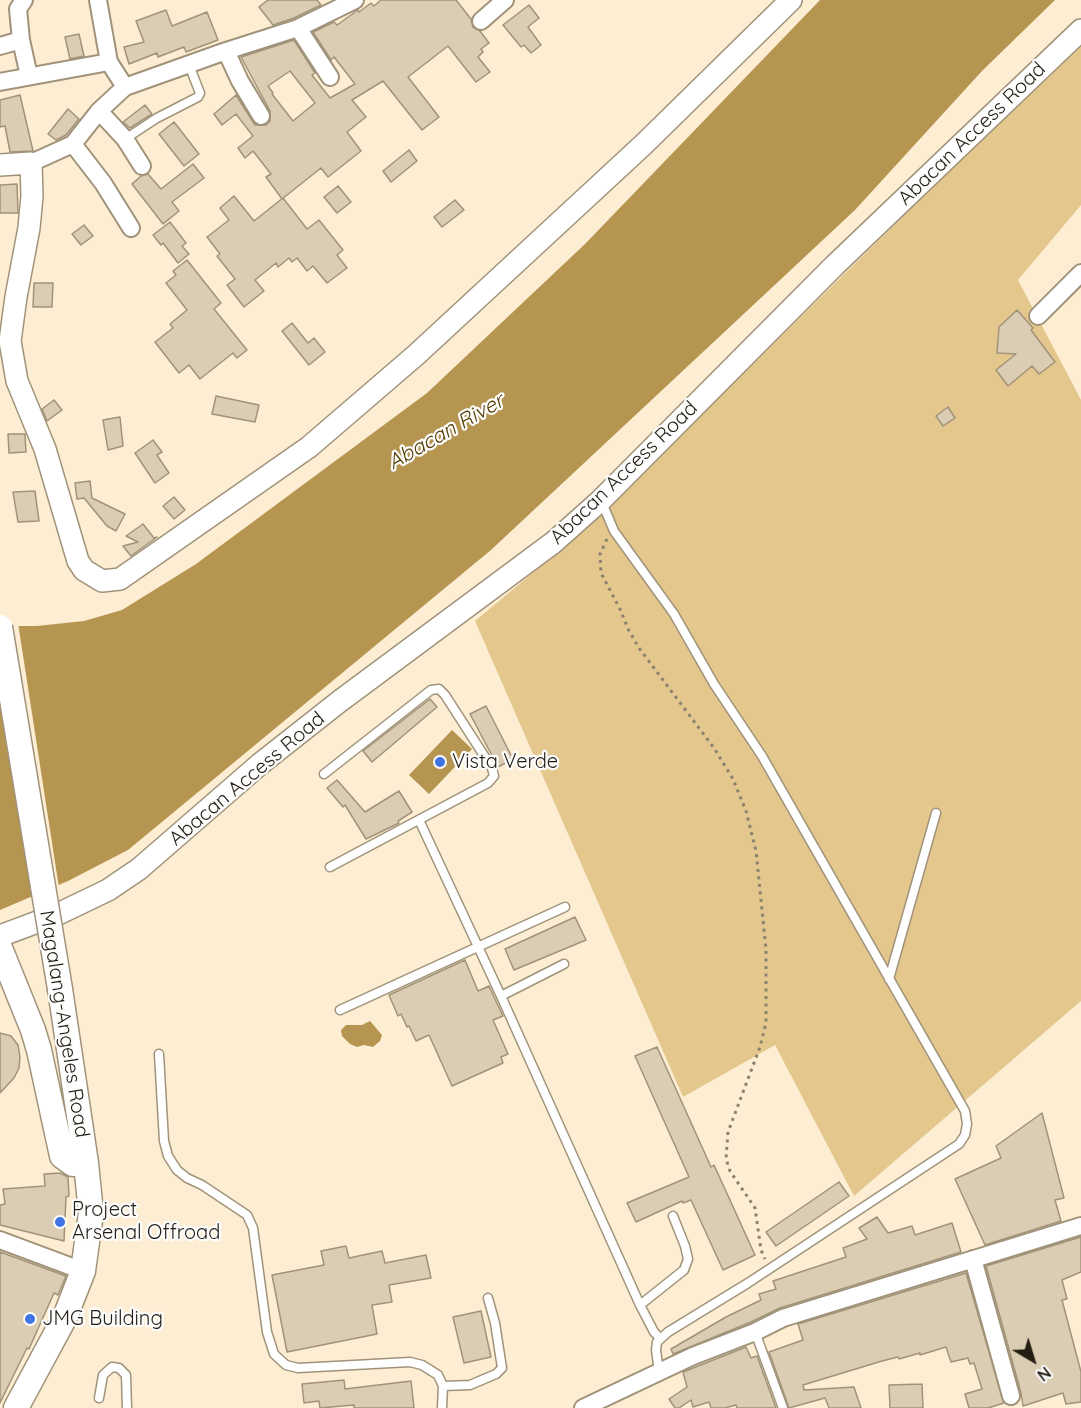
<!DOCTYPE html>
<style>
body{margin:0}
#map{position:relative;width:1081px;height:1408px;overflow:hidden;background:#fdeed3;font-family:Quicksand,sans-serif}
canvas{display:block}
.north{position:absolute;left:1003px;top:1330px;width:60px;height:60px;-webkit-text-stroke:4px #fdfdfd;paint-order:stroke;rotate:142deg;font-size:16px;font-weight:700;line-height:24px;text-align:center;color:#231e14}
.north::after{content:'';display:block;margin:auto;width:21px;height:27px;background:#231e14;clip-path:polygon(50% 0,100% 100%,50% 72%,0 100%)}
</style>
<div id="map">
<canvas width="1081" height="1408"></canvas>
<div class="north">N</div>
</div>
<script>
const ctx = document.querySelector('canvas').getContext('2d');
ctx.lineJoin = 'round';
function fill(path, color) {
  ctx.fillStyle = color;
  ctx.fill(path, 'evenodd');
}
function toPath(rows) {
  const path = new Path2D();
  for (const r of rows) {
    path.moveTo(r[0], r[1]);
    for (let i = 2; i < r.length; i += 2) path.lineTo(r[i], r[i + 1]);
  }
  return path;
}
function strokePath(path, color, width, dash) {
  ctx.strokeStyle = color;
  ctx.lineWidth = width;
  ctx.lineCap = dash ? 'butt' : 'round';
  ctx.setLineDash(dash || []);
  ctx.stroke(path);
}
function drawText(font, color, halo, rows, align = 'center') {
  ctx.font = font + ' Quicksand,sans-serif';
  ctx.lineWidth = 4.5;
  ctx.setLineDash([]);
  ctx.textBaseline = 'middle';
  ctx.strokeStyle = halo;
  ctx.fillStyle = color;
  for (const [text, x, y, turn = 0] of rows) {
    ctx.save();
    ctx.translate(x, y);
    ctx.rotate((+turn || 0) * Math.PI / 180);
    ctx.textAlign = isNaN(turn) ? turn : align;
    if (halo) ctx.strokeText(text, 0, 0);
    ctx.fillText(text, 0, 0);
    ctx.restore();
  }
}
fill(toPath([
 [1081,42,1081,205,1018,280,1081,400,1081,1001,854,1196,775,1045,683,1097,475,621,559,551,620,494]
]), '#e4c78d');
fill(toPath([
 [820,0,1055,0,982,71,855,210,491,550,128,850,68,881,0,910,0,626,37,626,84,621,122,610,196,564,427,393,585,244],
 [452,730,472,749,429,794,409,775],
 [370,1021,382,1035,380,1041,373,1047,364,1045,357,1047,350,1044,342,1036,341,1030,346,1025,362,1025]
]), '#b69550');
fill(toPath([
 [0,623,18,623,59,888,33,899]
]), '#fdeed3');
const building = toPath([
 [268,0,317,0,321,5,294,18,273,25,259,7,268,0],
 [381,0,456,0,471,19,473,27,480,31,489,43,481,49,483,52,478,57,490,72,476,82,448,46,408,77,439,117,422,130,383,81,352,100,366,117,347,132,361,151,328,177,321,168,282,199,266,177,271,174,253,151,245,158,238,148,253,136,236,114,222,125,214,114,236,95,255,125,266,125,270,121,270,111,241,57,294,40,315,73,312,75,330,98,355,84,334,57,331,60,313,32,334,22,337,25,355,12,358,10,359,12,371,3,374,6,381,0],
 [290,71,315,103,293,121,272,94,273,93,268,86,290,71],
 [529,5,539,18,528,27,541,45,531,53,524,45,521,47,503,25,529,5],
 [166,10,172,26,207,12,218,40,186,52,184,47,158,57,157,53,129,64,124,47,144,42,136,21,166,10],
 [79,34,84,56,70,59,65,37,79,34],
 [20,95,33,151,10,152,5,126,0,127,0,100,20,95],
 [145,105,152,114,130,128,123,122,145,105],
 [68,109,79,119,66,135,56,140,48,134,68,109],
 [174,122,199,154,184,166,159,134,174,122],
 [409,150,417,161,391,182,383,171,409,150],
 [193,164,204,178,172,202,179,211,163,224,132,184,141,176,148,174,161,189,193,164],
 [17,184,18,213,0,213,0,185,17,184],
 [338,186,351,202,337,213,324,197,338,186],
 [234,196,254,221,283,198,307,229,319,220,343,250,337,255,347,268,327,283,313,266,307,271,297,258,292,262,289,258,278,267,276,263,255,280,264,291,244,307,227,285,235,279,217,256,220,254,207,237,229,220,220,208,234,196],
 [455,200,464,210,442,227,434,217,455,200],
 [170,222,186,243,182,246,189,254,178,263,163,243,161,245,153,235,170,222],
 [84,225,93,236,81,245,72,234,84,225],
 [187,260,221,303,214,309,247,350,237,358,233,353,200,379,189,365,179,373,155,342,173,328,170,324,187,310,166,283,176,275,173,271,187,260],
 [34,283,53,283,52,307,33,307,34,283],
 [1017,310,1033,328,1031,330,1055,362,1039,374,1032,366,1008,386,996,370,1016,354,997,353,999,327,1017,310],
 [292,323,308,343,314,338,325,352,309,365,282,331,292,323],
 [216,396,259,405,255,422,212,414,216,396],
 [54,400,62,410,47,421,42,409,54,400],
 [948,407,955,418,943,426,936,416,948,407],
 [120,417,123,446,108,450,103,420,120,417],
 [8,434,25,434,26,452,9,453,8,434],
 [153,440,162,452,157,455,169,473,155,483,135,453,153,440],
 [90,481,92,498,125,514,116,531,107,526,84,498,77,499,75,483,90,481],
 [35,491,39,521,18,522,13,492,35,491],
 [174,497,185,510,174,519,163,506,174,497],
 [143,524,154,538,157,537,131,556,123,546,138,542,126,536,143,524],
 [430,699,437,707,372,762,363,751,430,699],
 [486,706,513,759,498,767,470,714,486,706],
 [337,780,365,812,399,791,412,812,398,821,399,823,366,839,345,805,343,807,327,788,337,780],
 [575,917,586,940,514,970,505,949,575,917],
 [465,960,478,991,489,986,495,999,503,1016,493,1020,508,1054,501,1057,503,1063,452,1086,429,1035,416,1041,409,1026,407,1027,401,1014,398,1016,389,995,465,960],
 [0,1033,11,1036,18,1045,20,1057,19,1068,14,1078,0,1093,0,1033],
 [657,1047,711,1167,714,1165,755,1255,723,1270,691,1200,683,1203,682,1201,636,1222,627,1203,689,1177,635,1056,657,1047],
 [1042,1113,1064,1198,1055,1200,1061,1221,985,1245,955,1179,1001,1158,996,1146,1042,1113],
 [60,1173,68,1177,69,1196,66,1197,64,1241,0,1225,0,1205,5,1204,3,1189,45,1186,44,1174,60,1173],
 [839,1182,849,1196,776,1246,766,1232,839,1182],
 [877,1217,888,1233,912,1226,915,1235,952,1223,961,1252,780,1308,751,1322,673,1354,671,1349,726,1317,761,1300,759,1294,776,1289,773,1281,846,1257,843,1248,867,1239,859,1228,877,1217],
 [1081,1237,1081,1272,1062,1280,1067,1299,1062,1300,1081,1372,1081,1402,1066,1404,1063,1393,1023,1406,1021,1393,986,1266,1081,1237],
 [346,1246,349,1258,382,1251,385,1263,426,1255,431,1278,389,1285,392,1302,372,1305,377,1334,287,1352,272,1275,324,1265,321,1251,346,1246],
 [0,1252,66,1276,58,1295,54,1293,29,1349,27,1348,0,1403,0,1252],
 [966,1273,1004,1403,988,1408,969,1408,965,1394,982,1389,974,1363,970,1364,968,1358,951,1362,946,1347,920,1355,920,1353,899,1359,898,1357,882,1361,803,1385,804,1390,854,1387,861,1408,829,1408,825,1398,789,1408,769,1352,803,1340,798,1324,966,1273],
 [481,1311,491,1357,464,1363,453,1317,481,1311],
 [746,1347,751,1358,757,1356,776,1408,737,1408,736,1405,725,1408,711,1408,709,1402,693,1407,691,1400,679,1408,675,1408,669,1399,687,1387,683,1372,746,1347],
 [344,1380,345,1389,411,1381,414,1408,354,1408,354,1405,320,1408,319,1401,304,1403,302,1384,344,1380],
 [922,1384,923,1408,890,1408,889,1385,922,1384]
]);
fill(building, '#dbcdb3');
strokePath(building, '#a0937a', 1.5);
const service = toPath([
 [125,139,157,118,198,97,200,93,189,65],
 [601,500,614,531,674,614,714,684,762,756,965,1111,967,1124,965,1135,959,1144,748,1283,668,1332,657,1342,656,1350,659,1372],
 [324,774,431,690,439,689,445,695,492,768,494,776,488,783,330,867],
 [419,820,501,996,640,1305,654,1332,660,1338],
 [889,979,936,813],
 [501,996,564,964],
 [340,1010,565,907],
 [159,1054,164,1141,168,1156,177,1170,187,1178,202,1185,247,1215,253,1228,267,1332,274,1354,286,1365,298,1368,410,1362,422,1365,438,1375,443,1386,442,1408],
 [640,1305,684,1270,688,1259,685,1246,673,1216],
 [755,1332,783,1408],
 [443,1386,470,1385,496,1374,502,1368,495,1323,488,1298],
 [99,1398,103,1375,112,1367,119,1368,126,1375,127,1408]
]);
const minor = toPath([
 [98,0,109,62,125,87],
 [481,21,505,0],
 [298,28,330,77],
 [21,40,29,76],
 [0,46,21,40,18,9,24,0],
 [226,51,240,81,261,116],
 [0,82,109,62],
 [99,111,125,139,142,166],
 [73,144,103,183,131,228],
 [31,163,73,144,99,111,125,87,226,51,298,28,355,0],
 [1038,316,1081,273],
 [0,1240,83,1271],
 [973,1259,1011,1396],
 [583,1408,693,1356,755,1332,783,1318,1081,1226]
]);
const tertiary = toPath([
 [0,165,31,163,32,196,29,228,16,297,10,341,17,381,45,449,78,561,84,570,102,581,120,579,309,447,416,355,643,145,791,0],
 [0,936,56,915,108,890,139,869,260,764,340,701,554,542,601,500,835,265,1081,30]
]);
const secondary = toPath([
 [0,948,33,1030,39,1050,62,1156,73,1164,86,1163],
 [16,1408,65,1317,83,1271,91,1213,86,1163,60,989]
]);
strokePath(service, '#a0937a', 11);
strokePath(minor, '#a0937a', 20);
strokePath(tertiary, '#a0937a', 24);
strokePath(secondary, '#a0937a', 27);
strokePath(toPath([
 [607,539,600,554,601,573,621,611,628,629,639,648,714,748,733,779,746,811,756,851,766,949,766,1023,760,1047,728,1132,726,1159,730,1171,755,1208,761,1250,765,1259]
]), '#8b816f', 3, [3, 4.5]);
strokePath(service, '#fff', 8);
strokePath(minor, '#fff', 16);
strokePath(tertiary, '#fff', 21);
strokePath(secondary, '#fff', 24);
const secondaryBridge = toPath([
 [0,627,60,989]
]);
strokePath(secondaryBridge, '#a0937a', 27, []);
strokePath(secondaryBridge, '#fff', 24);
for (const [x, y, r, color] of [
 [440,762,6,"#4073e3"],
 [60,1222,6,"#4073e3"],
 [30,1319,6,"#4073e3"]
]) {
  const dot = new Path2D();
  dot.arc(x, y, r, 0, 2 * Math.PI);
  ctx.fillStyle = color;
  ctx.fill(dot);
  strokePath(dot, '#fdfdfd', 2);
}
drawText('20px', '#231e14', '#fdfdfd', [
 ["Abacan Access Road",972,134,-44],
 ["Abacan Access Road",624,473,-44],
 ["Abacan Access Road",247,779,-40],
 ["Magalang-Angeles Road",64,1024,81]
]);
drawText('20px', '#231e14', '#fdfdfd', [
 ["Vista Verde",452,762],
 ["Project",72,1210],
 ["Arsenal Offroad",72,1233],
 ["JMG Building",42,1319]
], 'left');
drawText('italic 21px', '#563e03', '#fdfdfd', [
 ["Abacan River",446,432,-30]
]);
</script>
